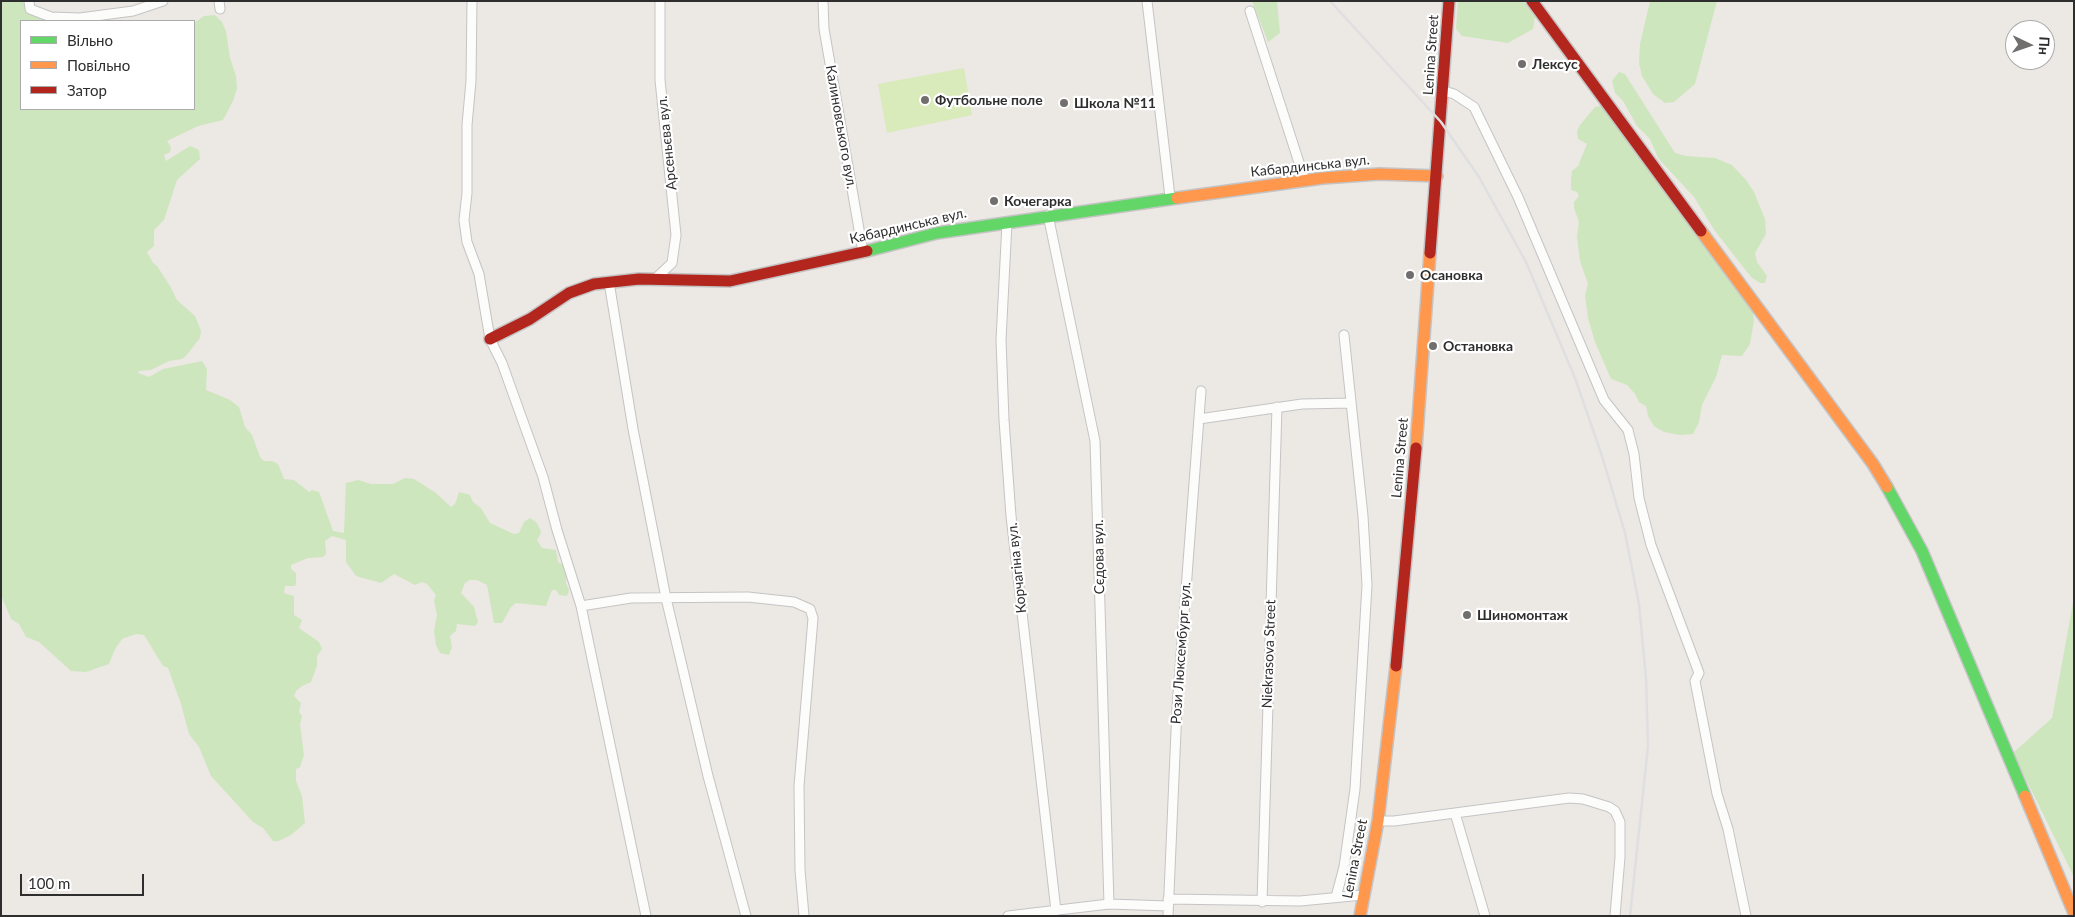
<!DOCTYPE html>
<meta charset="utf-8">
<style>
body{margin:0}
#map{position:relative;width:2075px;height:917px;overflow:hidden;background:#ece8e4;font-family:Lato,sans-serif}
canvas{display:block}
.frame{position:absolute;inset:0;border:2px solid #2e2e2e;pointer-events:none}
.legend{position:absolute;left:20px;top:20px;width:175px;height:90px;box-sizing:border-box;background:#fff;border:1px solid #ababab;margin:0;padding:6px 9px;list-style:none;font-size:15px;color:#2e2e2e}
.legend li{display:flex;align-items:center;gap:10px;height:25px}
.legend b{width:25px;border:1px solid #ababab}
.north{position:absolute;left:2005px;top:20px;width:50px;height:50px;box-sizing:border-box;background:#fff;border:1px solid #ababab;border-radius:50%;rotate:93deg;font-size:14px;font-weight:700;line-height:20px;text-align:center;color:#2e2e2e}
.north::after{content:'';display:block;margin:auto;width:18px;height:22px;background:#706f6e;clip-path:polygon(50% 0,100% 100%,50% 72%,0 100%)}
.scale{position:absolute;left:20px;top:874px;width:124px;height:22px;box-sizing:border-box;border:2px solid #2e2e2e;border-top:0;padding-left:6px;font-size:15px;line-height:18px;white-space:nowrap;color:#2e2e2e;-webkit-text-stroke:4px #fff;paint-order:stroke}
</style>
<div id="map">
<canvas width="2075" height="917"></canvas>
<div class="frame"></div>
<ul class="legend">
<li><b style="height:6px;background:#63d668"></b>Вільно</li>
<li><b style="height:6px;background:#ff974d"></b>Повільно</li>
<li><b style="height:6px;background:#b3261e"></b>Затор</li>
</ul>
<div class="north">Пн</div>
<div class="scale">100 m</div>
</div>
<script>
const ctx = document.querySelector('canvas').getContext('2d');
ctx.lineJoin = 'round';
function fill(path, color) {
  ctx.fillStyle = color;
  ctx.fill(path, 'evenodd');
}
function toPath(rows) {
  const path = new Path2D();
  for (const r of rows) {
    path.moveTo(r[0], r[1]);
    for (let i = 2; i < r.length; i += 2) path.lineTo(r[i], r[i + 1]);
  }
  return path;
}
function strokePath(path, color, width, dash) {
  ctx.strokeStyle = color;
  ctx.lineWidth = width;
  ctx.lineCap = dash ? 'butt' : 'round';
  ctx.setLineDash(dash || []);
  ctx.stroke(path);
}
function drawText(font, color, halo, rows, align = 'center') {
  ctx.font = font + ' Lato,sans-serif';
  ctx.lineWidth = 4.5;
  ctx.setLineDash([]);
  ctx.textBaseline = 'middle';
  ctx.strokeStyle = halo;
  ctx.fillStyle = color;
  for (const [text, x, y, turn = 0] of rows) {
    ctx.save();
    ctx.translate(x, y);
    ctx.rotate((+turn || 0) * Math.PI / 180);
    ctx.textAlign = isNaN(turn) ? turn : align;
    if (halo) ctx.strokeText(text, 0, 0);
    ctx.fillText(text, 0, 0);
    ctx.restore();
  }
}
fill(toPath([
 [1,1,32,1,30,12,85,21,21,21,21,109,194,109,194,23,204,16,215,15,222,22,226,31,230,58,236,76,237,88,233,101,223,120,198,126,167,141,171,147,170,152,164,155,166,161,190,146,199,150,200,159,177,180,164,220,154,230,154,246,147,252,153,263,157,266,170,286,177,300,195,316,201,331,200,338,186,356,182,359,169,361,151,370,139,371,138,373,149,377,163,369,202,361,207,369,206,390,230,400,239,407,245,427,252,435,260,457,264,461,272,461,278,464,284,479,294,480,309,492,312,490,319,492,333,531,344,533,346,483,358,480,371,484,393,484,405,478,414,479,436,493,451,507,455,504,459,492,470,495,473,502,481,508,490,523,514,534,519,533,524,522,530,518,536,522,540,529,541,533,537,540,542,548,556,550,558,562,565,566,567,570,566,583,569,590,567,596,559,595,556,590,552,590,546,606,516,603,511,607,502,623,494,623,487,585,477,580,470,580,465,583,461,593,474,607,478,622,475,626,457,624,456,631,450,636,452,647,449,655,440,653,436,645,434,631,437,615,434,600,436,595,427,584,422,582,415,585,394,574,381,583,356,576,346,562,346,540,332,536,325,541,326,554,323,557,308,558,291,565,291,569,296,573,296,584,295,586,285,586,284,593,294,596,294,615,302,620,299,628,319,642,322,649,317,656,317,666,311,682,302,686,296,691,294,696,301,703,299,712,302,716,300,725,304,755,300,767,296,769,296,781,302,796,305,823,291,835,279,841,273,841,263,828,253,822,211,776,199,747,189,734,181,704,168,668,163,666,144,635,136,634,122,639,115,649,109,664,86,672,71,671,39,642,26,637,19,624,11,619,1,595],
 [1252,1,1277,1,1280,33,1268,42],
 [1458,1,1523,1,1535,17,1533,29,1508,43,1462,36,1456,29],
 [1650,1,1717,1,1695,84,1674,102,1665,103,1653,94,1642,76,1639,63,1640,44],
 [1619,72,1625,74,1675,153,1686,156,1715,158,1732,165,1746,180,1754,192,1765,219,1766,234,1755,253,1757,262,1767,276,1765,283,1760,283,1751,277,1715,231,1694,197,1658,158,1650,139,1637,126,1623,101,1615,93,1612,81],
 [1605,105,1752,304,1754,320,1750,344,1742,356,1722,355,1716,377,1702,405,1699,422,1693,434,1680,435,1664,432,1654,426,1648,416,1646,406,1639,402,1635,394,1627,385,1611,379,1595,342,1588,318,1585,296,1588,284,1580,261,1577,237,1579,222,1574,208,1574,202,1579,196,1577,192,1571,190,1571,179,1572,171,1578,166,1587,144,1578,139,1577,131,1580,125,1595,107],
 [2074,597,2074,877,2013,753,2052,718]
]), '#cee6be');
fill(toPath([
 [964,68,972,115,887,133,878,84]
]), '#d9eabb');
const street = toPath([
 [29,1,30,9,51,17,80,18,133,11,163,1],
 [219,1,220,9],
 [472,1,471,81,467,125,467,193,464,220,467,242,479,274,490,339,502,363,543,477,557,530,581,606,646,916],
 [823,1,824,29,863,252],
 [1147,1,1170,197],
 [1250,11,1305,181],
 [1444,91,1454,94,1474,107,1518,197,1604,400,1628,430,1634,454,1639,498,1651,545,1699,673,1695,681,1717,794,1728,829,1746,916],
 [1048,215,1095,441,1109,904],
 [1007,223,1001,340,1004,420,1011,516,1056,911],
 [656,278,672,263,676,235,660,80,660,1],
 [609,282,633,429,666,598,708,776,746,916],
 [1199,419,1302,404,1351,403],
 [581,606,631,598,748,597,794,602,810,609,813,618,799,786,800,870,804,916],
 [1378,821,1394,821,1455,813],
 [1336,897,1344,867,1355,789,1367,585,1363,516,1344,335],
 [1168,899,1300,901,1363,895],
 [1262,902,1277,407],
 [1008,916,1109,904,1168,906],
 [1168,916,1177,708,1201,391],
 [1485,916,1455,813,1569,798,1583,799,1609,807,1615,811,1620,822,1620,857,1615,916]
]);
const fast = toPath([
 [867,251,937,233,1177,198],
 [1887,487,1922,551,2025,796]
]);
const slow = toPath([
 [1177,198,1323,178,1379,174,1437,176],
 [1701,231,1873,464,1887,487],
 [1416,448,1430,253],
 [2025,796,2074,913],
 [1360,916,1378,821,1396,666]
]);
const jam = toPath([
 [1532,1,1701,231],
 [1430,253,1449,1],
 [490,339,530,319,569,293,594,284,639,279,730,281,867,251],
 [1396,666,1416,448]
]);
strokePath(street, '#c5c4c5', 11);
strokePath(fast, '#c5c4c5', 14);
strokePath(slow, '#c5c4c5', 14);
strokePath(jam, '#c5c4c5', 14);
strokePath(street, '#fcfcfb', 9);
strokePath(fast, '#63d668', 11);
strokePath(slow, '#ff974d', 11);
strokePath(jam, '#b3261e', 11);
strokePath(toPath([
 [1330,1,1441,122,1479,177,1526,262,1575,378,1602,456,1625,533,1639,604,1646,678,1648,746,1630,916]
]), '#dfdfe1', 2.5);
for (const [x, y, r, color] of [
 [1522,64,5,"#706f6e"],
 [925,100,5,"#706f6e"],
 [1064,103,5,"#706f6e"],
 [994,201,5,"#706f6e"],
 [1410,275,5,"#706f6e"],
 [1433,346,5,"#706f6e"],
 [1467,615,5,"#706f6e"]
]) {
  const dot = new Path2D();
  dot.arc(x, y, r, 0, 2 * Math.PI);
  ctx.fillStyle = color;
  ctx.fill(dot);
  strokePath(dot, '#fff', 2);
}
drawText('14px', '#2e2e2e', '#fff', [
 ["Lenina Street",1431,55,-86],
 ["Калиновського вул.",841,127,80],
 ["Арсеньєва вул.",667,143,-96],
 ["Кабардинська вул.",1310,166,-6],
 ["Кабардинська вул.",908,226,-13],
 ["Lenina Street",1400,458,-85],
 ["Сєдова вул.",1099,557,-91],
 ["Корчагіна вул.",1017,568,-96],
 ["Рози Люксембург вул.",1181,653,-86],
 ["Niekrasova Street",1269,654,-88],
 ["Lenina Street",1355,859,-79]
]);
drawText('bold 14px', '#2e2e2e', '#fff', [
 ["Лексус",1532,64],
 ["Футбольне поле",935,100],
 ["Школа №11",1074,103],
 ["Кочегарка",1004,201],
 ["Осановка",1420,275],
 ["Остановка",1443,346],
 ["Шиномонтаж",1477,615]
], 'left');
</script>
